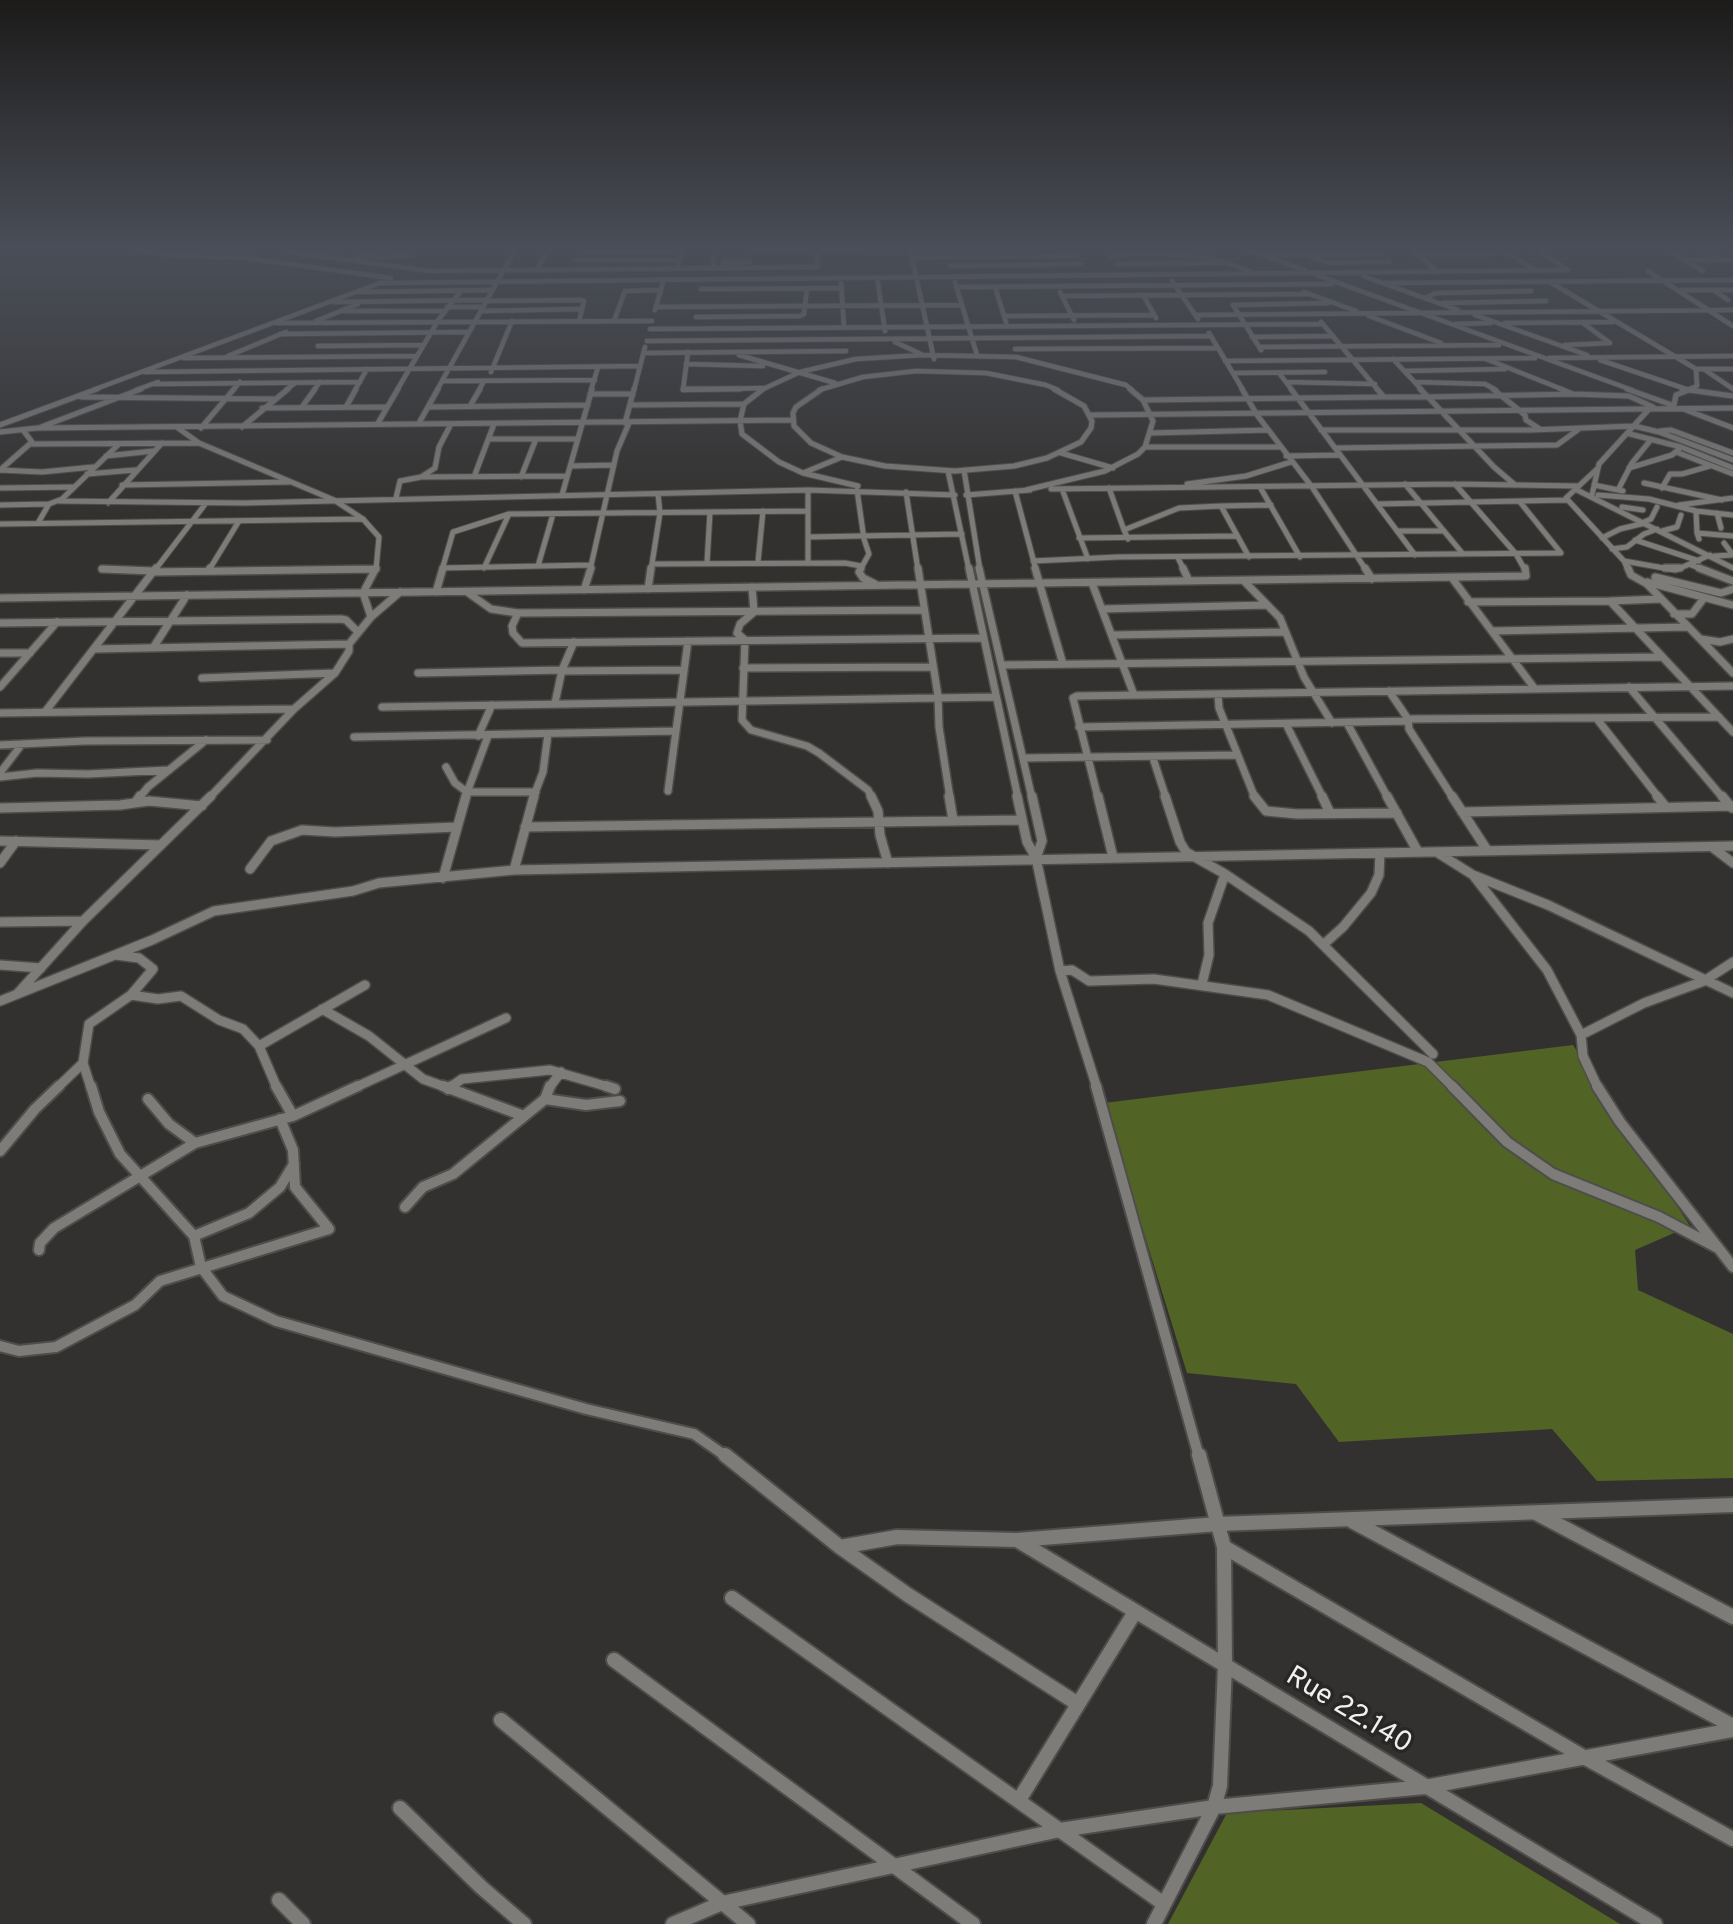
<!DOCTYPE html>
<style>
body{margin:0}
canvas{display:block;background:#33312f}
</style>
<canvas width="1733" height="1924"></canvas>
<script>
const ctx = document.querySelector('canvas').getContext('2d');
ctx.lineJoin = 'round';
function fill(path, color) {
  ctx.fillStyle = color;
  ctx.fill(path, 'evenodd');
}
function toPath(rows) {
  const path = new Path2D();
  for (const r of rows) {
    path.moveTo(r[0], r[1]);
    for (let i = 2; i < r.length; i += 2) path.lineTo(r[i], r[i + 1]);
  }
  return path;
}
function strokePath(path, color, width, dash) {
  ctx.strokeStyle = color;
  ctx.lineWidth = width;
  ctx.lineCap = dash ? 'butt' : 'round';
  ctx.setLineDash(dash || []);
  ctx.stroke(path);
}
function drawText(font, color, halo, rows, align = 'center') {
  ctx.font = font + ' Overpass,sans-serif';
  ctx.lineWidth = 7;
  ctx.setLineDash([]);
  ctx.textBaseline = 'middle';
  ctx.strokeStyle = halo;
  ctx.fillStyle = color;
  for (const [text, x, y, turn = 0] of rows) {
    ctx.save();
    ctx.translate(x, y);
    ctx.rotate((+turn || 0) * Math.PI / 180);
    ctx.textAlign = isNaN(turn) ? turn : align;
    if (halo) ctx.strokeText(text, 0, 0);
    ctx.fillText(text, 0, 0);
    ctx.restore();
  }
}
fill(toPath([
 [1573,1045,1690,1226,1635,1250,1638,1290,1733,1334,1733,1478,1597,1481,1552,1429,1339,1442,1296,1384,1187,1373,1104,1103],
 [1421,1803,1620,1924,1168,1924,1227,1813]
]), '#516425');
const minorFar5 = toPath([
 [128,248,179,256,238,257,391,278],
 [178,248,193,248],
 [280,248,296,253,430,271,818,267,817,250],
 [1243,248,1304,270],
 [1410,248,1438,272],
 [1501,248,1533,269],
 [1665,248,1703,271],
 [1699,248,1719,259],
 [1730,248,1733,250],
 [753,250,1072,248],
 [224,252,246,248],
 [579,252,682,252,677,268],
 [911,253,934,359],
 [1146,253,1214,258,1249,271],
 [1416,254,1506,253],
 [323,255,345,248],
 [1267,255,1381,254],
 [1111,256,1150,253],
 [356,257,412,256],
 [912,257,1077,256],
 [1311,257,1330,263,1389,262],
 [575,260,679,260],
 [1685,260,1733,260],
 [723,262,749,262],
 [1117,264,1221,263],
 [950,266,1081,264],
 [713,268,715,248],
 [537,269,549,248],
 [1648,271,1733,326],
 [1317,275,1632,390],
 [1363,276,1458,310],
 [877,277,885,331],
 [1172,281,1198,319],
 [955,282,977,355],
 [1550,282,1696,369,1697,386,1687,390],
 [841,283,844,327],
 [1384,283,1733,280],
 [956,287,1332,284],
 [995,287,1006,322],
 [701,289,842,288],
 [1682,290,1733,290],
 [1715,291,1728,300],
 [360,292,490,290],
 [1060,292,1074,320],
 [1304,292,1356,311],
 [1143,295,1156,318],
 [1063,296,1308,294],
 [1425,298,1436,293,1531,291],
 [485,301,580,300,584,301,582,309],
 [333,302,485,300],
 [1443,303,1546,301],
 [447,307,483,307],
 [656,307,961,305],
 [655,310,664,279],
 [344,311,444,311],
 [481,311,582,309,579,321],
 [1195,315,1733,310],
 [1475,315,1587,355],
 [1004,316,1154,315],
 [1369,316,1441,343],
 [696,317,800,316,804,314,807,288],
 [316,321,358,304],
 [614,321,625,291,661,290],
 [1321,322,1378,390],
 [276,323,652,321],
 [1505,323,1613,322],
 [1456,324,1491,323],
 [650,329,1323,324],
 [1209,333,1243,390],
 [280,334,468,332],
 [1252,337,1333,336],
 [647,341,1211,336],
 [895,342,923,355],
 [1565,345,1610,343,1583,323],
 [318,346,423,345],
 [1259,347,1499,345],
 [1015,349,1218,348],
 [1261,350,1233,305,1328,303],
 [688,352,683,390,763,388],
 [644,353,846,351],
 [739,355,835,383],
 [228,356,286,332],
 [184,358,416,356],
 [1549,358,1733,356],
 [1393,359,1422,390],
 [1486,359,1564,390],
 [1600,360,1689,390],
 [1225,361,1535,358],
 [686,364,763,366],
 [1696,369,1733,369],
 [1705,370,1733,389],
 [1405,371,1505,369],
 [145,372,640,366],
 [491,372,512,321],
 [1233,373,1325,372],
 [1279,373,1292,390],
 [444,381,595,380],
 [1286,382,1375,384],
 [1415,382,1485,384,1496,390],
 [155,384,360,382],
 [93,390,380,283,1568,270,1535,248],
 [136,390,158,382],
 [233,390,240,382],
 [286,390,295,383],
 [314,390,320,382],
 [355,390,367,369],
 [397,390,439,319,461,291],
 [437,390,516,248],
 [479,390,484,381],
 [591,390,598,367],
 [634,390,645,347],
 [761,390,800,372,856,359,923,355,1016,357,1126,385,1132,390],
 [819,390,863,377,916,371,986,373,1046,385,1058,390]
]);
const minorFar4 = toPath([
 [683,389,740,389],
 [763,389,744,404,740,421,742,434,779,462,803,473,858,486],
 [822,389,796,407,793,413,794,426,811,443,842,457,885,466,955,471,1014,466,1047,458,1081,442,1091,428,1092,421,1084,406,1054,389],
 [1242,389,1257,415,1312,487,1366,570],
 [1291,389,1415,555],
 [1377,389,1384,397,1428,397,1494,467,1514,484],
 [1420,389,1428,397,1573,394],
 [1493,389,1525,415,1526,420,1540,429],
 [1560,389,1573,394,1629,396,1653,407],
 [1627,389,1672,405],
 [1682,389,1733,396],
 [590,394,633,394],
 [81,397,275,399],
 [1143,400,1384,397],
 [630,405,744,404],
 [1674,405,1676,395,1691,389],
 [470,406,480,389],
 [302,407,315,389],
 [346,407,356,389],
 [428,407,588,405],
 [262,408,386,407],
 [1686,410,1733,428],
 [1090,415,1733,408],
 [378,423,398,389],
 [419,423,438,389],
 [625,423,634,389],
 [0,425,97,389],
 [41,427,141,389],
 [242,427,288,389],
 [178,428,199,443,334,500,363,519,379,537,376,570],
 [201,428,234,389],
 [1321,430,1530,430,1634,426,1659,432,1733,460],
 [1660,431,1671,430,1733,453],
 [0,432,37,428,792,420],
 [1151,433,1268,430],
 [1630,434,1681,447,1733,468],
 [489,439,578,439],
 [30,444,199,443],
 [1145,447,1280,447],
 [1335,448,1557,445,1579,429],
 [1676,452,1733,474],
 [1061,453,1113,468],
 [106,456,153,451],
 [1286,456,1340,455],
 [570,466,614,465],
 [1598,468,1566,498,1624,561,1628,570],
 [1629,468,1672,455,1679,449],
 [0,470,42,472,93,467],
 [0,470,32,442,23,430],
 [964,470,980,570],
 [948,471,969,570],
 [803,473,842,457],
 [87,474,135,470],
 [421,477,567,476],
 [474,477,494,424],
 [521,477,536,439],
 [1644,483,1722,500],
 [1187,484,1246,476,1291,462],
 [1405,484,1463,554],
 [1455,484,1516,554,1525,570],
 [122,485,289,482],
 [1594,485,1623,491],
 [1260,487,1300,557],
 [0,488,73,487],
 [1109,488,1124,530],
 [1662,488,1670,474,1682,474,1710,466],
 [1051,489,1455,484,1578,486],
 [1062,489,1088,559],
 [1575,489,1733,568],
 [808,490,808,563],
 [857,490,864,539,869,554,860,570],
 [1026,490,1105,471,1138,454,1145,447,1153,421,1143,400,1130,389],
 [1618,490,1632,463,1649,442],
 [1015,491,1036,570],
 [906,492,918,570],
 [562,495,592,389],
 [966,495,1030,490],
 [1592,495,1599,464,1650,408],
 [1598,495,1649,499,1696,511,1733,515],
 [396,498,400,481,421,477,435,468,439,447,451,424],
 [59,501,244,503,808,490,955,495],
 [108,503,162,443],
 [1377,504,1567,500],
 [0,505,49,504],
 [1679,505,1733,498],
 [1622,507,1643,510],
 [1696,511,1697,533],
 [1717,513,1721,528],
 [1644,522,1651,519,1657,507],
 [38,523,49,504,62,499,119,444],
 [0,524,363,519],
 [1397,531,1444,531],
 [1662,531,1677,527,1681,515],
 [808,537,962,534],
 [1079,538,1237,536],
 [1602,538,1620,529,1645,523],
 [1128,539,1124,530,1179,508,1221,506],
 [1699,539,1697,533,1733,536],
 [1635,540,1699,561],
 [1724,543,1733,555],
 [1612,549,1627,547,1644,534,1657,529],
 [1714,556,1733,555],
 [1249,557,1221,506,1271,505],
 [1178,558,1184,570],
 [1033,561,1118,557,1561,553,1520,502],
 [1624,561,1675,570],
 [758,562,763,511],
 [707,563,710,512],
 [652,564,845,563,861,566],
 [1691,565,1704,570],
 [538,566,553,514],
 [442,568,591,565],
 [484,568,509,514],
 [102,569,124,570],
 [155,570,206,503],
 [209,570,239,521],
 [313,570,376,569],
 [442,570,453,532,509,514,808,511],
 [590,570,617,451,629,423],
 [651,570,660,513,658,494],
 [1676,570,1710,555]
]);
const minorFar3 = toPath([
 [861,568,859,572,863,578,875,584],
 [918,568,938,696,939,727,950,798],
 [969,568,1018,798],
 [979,568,1032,798],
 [1035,568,1063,664],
 [1183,568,1189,581],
 [1365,568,1372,579],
 [1628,568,1631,575,1647,584,1733,673],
 [1665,568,1680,568],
 [1699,568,1733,581],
 [102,569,154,571],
 [208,571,210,568],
 [153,572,376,569],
 [1655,577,1721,593,1733,589],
 [1452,578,1535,689],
 [1244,581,1280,618,1304,677,1332,723],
 [1647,582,1733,605],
 [1092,583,1134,695],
 [752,587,754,612],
 [648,589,651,568],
 [584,590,591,568],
 [436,592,443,568],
 [467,592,491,609,518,613,512,626,513,633,522,643,984,638],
 [0,598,1526,576,1525,568],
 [1660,599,1610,601,1733,732],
 [1468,602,1610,601],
 [1102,609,1267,605],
 [754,612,740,624,737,633,745,640,742,720,751,730,807,746,819,753,868,790,872,798],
 [518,613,924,610],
 [1674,614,1692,614,1704,598],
 [371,617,400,592],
 [0,623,341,619,346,620,358,632],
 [1493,631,1688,627],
 [1112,635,1285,632],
 [1701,639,1720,642,1733,639],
 [153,648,187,595],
 [94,649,349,644],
 [0,653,30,653],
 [1002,665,1662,657],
 [743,668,933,667],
 [562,671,683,670],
 [418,673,562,670],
 [202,678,335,673],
 [0,687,57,622],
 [1629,687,1723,798],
 [1389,691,1408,719,1409,729,1453,798],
 [1218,694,1219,708,1255,798],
 [555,703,562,670,574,642],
 [382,707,996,697],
 [45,712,156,568],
 [0,713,294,709],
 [1408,719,1719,717],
 [1597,719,1659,798],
 [1347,723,1388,798],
 [1286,724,1323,798],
 [1079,727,1409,721],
 [478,736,492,705],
 [354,737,676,731],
 [0,745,85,741,267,740],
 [1023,758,1237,755],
 [1153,758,1166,798],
 [446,767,455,783,467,792,536,792],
 [0,773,22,744],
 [0,777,37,773,88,774,169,770],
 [668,791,688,641],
 [139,798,148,787,206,740],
 [209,798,294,709,335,673,349,651,349,644,371,617,363,593,376,568],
 [465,798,488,736],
 [533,798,543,772,548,734],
 [1098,798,1073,698,1077,696,1733,686]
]);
const minorFar2 = toPath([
 [871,796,878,811,880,835,888,863],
 [949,796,953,820],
 [1017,796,1027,842,1036,858,1060,971,1097,1088],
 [1032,796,1042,841,1036,858],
 [1098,796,1113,857],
 [1165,796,1180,842,1186,852,1225,874,1309,931,1433,1054],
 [1254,796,1266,811,1297,814,1397,813],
 [1322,796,1330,813],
 [1387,796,1418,852],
 [1452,796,1487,850],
 [1657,796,1665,806],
 [1722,796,1732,808],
 [135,803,140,796],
 [0,808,120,805,149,801,202,806],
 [1462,812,1733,806],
 [525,827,1022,820],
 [0,841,161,845],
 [1712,847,1733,863],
 [1438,853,1473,875,1548,905,1733,993],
 [0,863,16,841],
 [250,869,271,841,302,830,335,832,457,827],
 [514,870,534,796],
 [1473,875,1547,970,1581,1035,1583,1056,1598,1088],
 [443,878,466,796],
 [0,922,83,921],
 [1324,944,1343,927,1371,893,1379,875,1380,853],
 [0,965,41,968],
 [1060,971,1072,970,1089,981,1154,979,1268,995,1428,1062,1454,1088],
 [1202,984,1209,955,1208,923,1225,874],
 [18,993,83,921,211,796],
 [131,995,158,999,181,996,219,1020,243,1029,259,1046,277,1088],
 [0,1001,152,940,214,911,353,891,379,883,514,870,1733,846],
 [322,1009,369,1036,423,1079,448,1088],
 [1581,1035,1644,1003,1704,981,1733,962],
 [259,1046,365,985],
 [57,1088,83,1063],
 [91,1088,83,1063,89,1024,131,995,153,969,139,958,116,955],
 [354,1088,506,1018],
 [449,1088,462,1079,550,1070,612,1088],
 [549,1088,561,1072]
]);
const minorFar1 = toPath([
 [91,1086,99,1112,120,1154,194,1236,201,1267,223,1296,276,1321,586,1409,694,1434,727,1457],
 [443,1086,524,1116],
 [606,1086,615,1089],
 [1096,1086,1199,1457],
 [1452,1086,1507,1142,1553,1174,1659,1217,1716,1247],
 [1597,1086,1620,1122,1733,1267],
 [448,1089,452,1086],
 [148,1099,169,1124,195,1143],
 [545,1099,586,1105,620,1101],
 [293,1116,358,1086],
 [0,1151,35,1109,59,1086],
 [405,1207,423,1187,453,1174,545,1099,550,1086],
 [194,1236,249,1213,280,1187,294,1164],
 [39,1250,40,1243,54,1228,195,1143,293,1116,276,1086],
 [0,1346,19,1351,56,1347,135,1305,160,1281,329,1229,295,1187,293,1150,280,1119]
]);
const minor = toPath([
 [725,1455,840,1547,908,1595,1078,1704],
 [1536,1513,1733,1617],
 [1352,1521,1733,1726],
 [1017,1540,1655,1924],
 [840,1547,897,1537,1017,1540,1218,1524,1733,1505],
 [1224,1547,1582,1756,1733,1839],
 [732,1598,1164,1904],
 [614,1660,973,1924],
 [501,1720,748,1924],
 [1019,1800,1135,1612],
 [400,1808,481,1887,524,1924],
 [279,1900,303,1924],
 [673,1924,722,1903,1060,1830,1214,1807,1425,1787,1733,1730],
 [1154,1924,1214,1807,1220,1786,1225,1666,1224,1547,1199,1455]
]);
strokePath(minorFar5, '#4e4d4b', 6);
strokePath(minorFar4, '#4e4d4b', 7);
strokePath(minorFar3, '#4e4d4b', 10);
strokePath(minorFar2, '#4e4d4b', 12);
strokePath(minorFar1, '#4e4d4b', 14);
strokePath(minor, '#4e4d4b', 18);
strokePath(minorFar5, '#7e7c79', 4.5);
strokePath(minorFar4, '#7e7c79', 5);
strokePath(minorFar3, '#7e7c79', 7);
strokePath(minorFar2, '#7e7c79', 9);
strokePath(minorFar1, '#7e7c79', 10);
strokePath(minor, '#7e7c79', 14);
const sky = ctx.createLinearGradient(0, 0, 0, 518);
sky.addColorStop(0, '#1c1b1a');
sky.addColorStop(0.48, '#4a4e58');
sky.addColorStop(1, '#4a4e5800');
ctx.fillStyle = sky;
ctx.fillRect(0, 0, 1733, 518);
drawText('28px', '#f1f0ee', '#292725', [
 ["Rue 22.140",1348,1712,31]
]);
</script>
